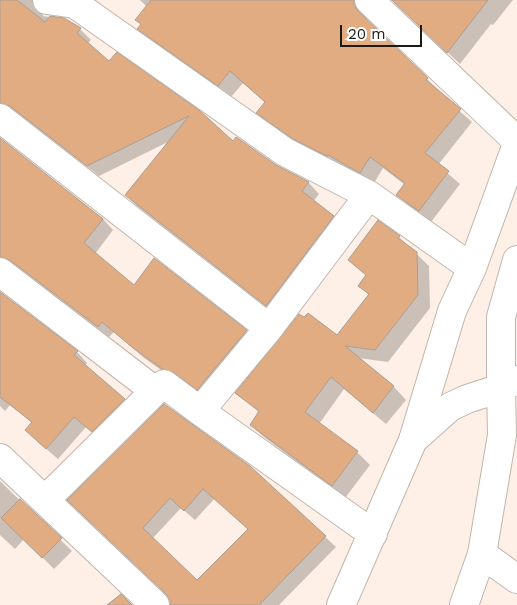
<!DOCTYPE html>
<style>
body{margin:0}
#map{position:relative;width:517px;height:605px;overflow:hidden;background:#fef0e6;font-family:"Work Sans",sans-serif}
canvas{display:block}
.scale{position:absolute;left:340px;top:25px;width:82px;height:22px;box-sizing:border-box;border:2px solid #1d1915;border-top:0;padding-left:6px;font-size:15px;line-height:18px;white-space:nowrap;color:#1d1915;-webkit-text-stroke:4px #fff;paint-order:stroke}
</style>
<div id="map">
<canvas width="517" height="605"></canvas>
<div class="scale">20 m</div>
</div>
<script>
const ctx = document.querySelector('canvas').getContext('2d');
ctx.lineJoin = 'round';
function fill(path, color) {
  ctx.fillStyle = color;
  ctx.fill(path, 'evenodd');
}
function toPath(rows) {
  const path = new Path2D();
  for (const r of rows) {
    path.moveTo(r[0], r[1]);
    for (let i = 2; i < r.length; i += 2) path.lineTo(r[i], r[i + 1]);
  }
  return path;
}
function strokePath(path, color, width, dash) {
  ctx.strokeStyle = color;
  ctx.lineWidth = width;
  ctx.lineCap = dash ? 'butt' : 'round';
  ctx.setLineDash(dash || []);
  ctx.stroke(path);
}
fill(toPath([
 [0,0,47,0,42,10,43,16,63,19,80,29,91,40,88,43,110,63,233,143,309,183,319,194,313,202,344,228,278,316,137,206,126,195,170,141,99,176,21,116,14,113,0,118],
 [140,0,372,0,366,9,366,17,370,24,427,79,439,91,438,92,472,122,438,165,460,184,431,222,410,207,398,195,405,185,383,168,373,185,307,151,270,125,258,113,266,103,243,83,231,97,151,41,139,28,142,25,147,7],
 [392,0,513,0,493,25,491,24,460,64],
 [0,139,103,219,113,230,95,254,134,287,246,331,257,342,209,400,186,382,174,379,144,358,114,332,109,337,22,270,14,267,0,272],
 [399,237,429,266,430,308,388,362,358,358,394,387,406,400,386,424,344,389,319,424,357,452,370,465,345,498,264,437,251,425,260,413,237,393,337,337,370,296,360,286,367,276,349,260],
 [0,293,77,352,87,363,85,366,135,411,103,442,86,427,58,459,37,441,32,423,10,405,5,411,0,406],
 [250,467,336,547,279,605,176,605,167,594,79,511],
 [215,498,249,530,197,582,152,539,181,508,195,520],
 [0,481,72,551,54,569,24,539,15,549,0,535]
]), '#0003');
const building = toPath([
 [0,0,17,0,45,22,50,16,64,18,81,28,77,33,109,61,117,52,199,110,233,141,236,137,276,165,309,182,302,191,334,216,266,306,125,195,189,116,87,166,10,106,0,103,0,0],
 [151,0,354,0,354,5,358,11,428,78,426,80,461,109,425,153,449,171,419,211,396,195,405,183,370,157,360,173,328,155,327,156,293,139,256,113,265,102,230,71,218,86,137,29,141,24,135,20,151,0],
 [392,0,488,0,447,53,392,0],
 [0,138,103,219,84,243,134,285,154,258,247,330,197,390,173,372,162,369,132,347,102,322,98,327,10,260,0,257,0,138],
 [378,220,400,236,398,238,417,252,418,295,375,350,345,346,394,386,373,413,331,377,305,412,358,451,332,486,250,425,259,411,235,393,299,314,304,317,308,313,337,335,369,294,358,286,366,275,348,260,378,220],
 [0,292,78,351,74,355,125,399,92,432,74,417,46,449,25,430,32,422,0,397,0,292],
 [164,404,250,466,326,536,259,605,170,605,170,600,166,594,67,500,164,404],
 [203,489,248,529,197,580,143,528,170,498,184,511,203,489],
 [20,499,62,538,42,558,1,518,20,499],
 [121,594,132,605,107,605,121,594]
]);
fill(building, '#e1ac82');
strokePath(building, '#aa9d94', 1);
const minor = toPath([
 [47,0,75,4,285,152,369,195,472,268],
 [369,0,517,141],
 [0,118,269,328],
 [0,272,155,391,164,384,200,411,373,534],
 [501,388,501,317,517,260],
 [200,411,269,328,369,195],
 [413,440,452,311,472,268,517,144],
 [0,458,155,605],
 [45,500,155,391],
 [482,554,517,579]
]);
const major = toPath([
 [341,605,413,440,450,407,467,399,501,388,517,380],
 [464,605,482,554,502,435,501,388]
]);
strokePath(minor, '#c2b5ab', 30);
strokePath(major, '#c2b5ab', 30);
strokePath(minor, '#fff', 28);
strokePath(major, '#fff', 28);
</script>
